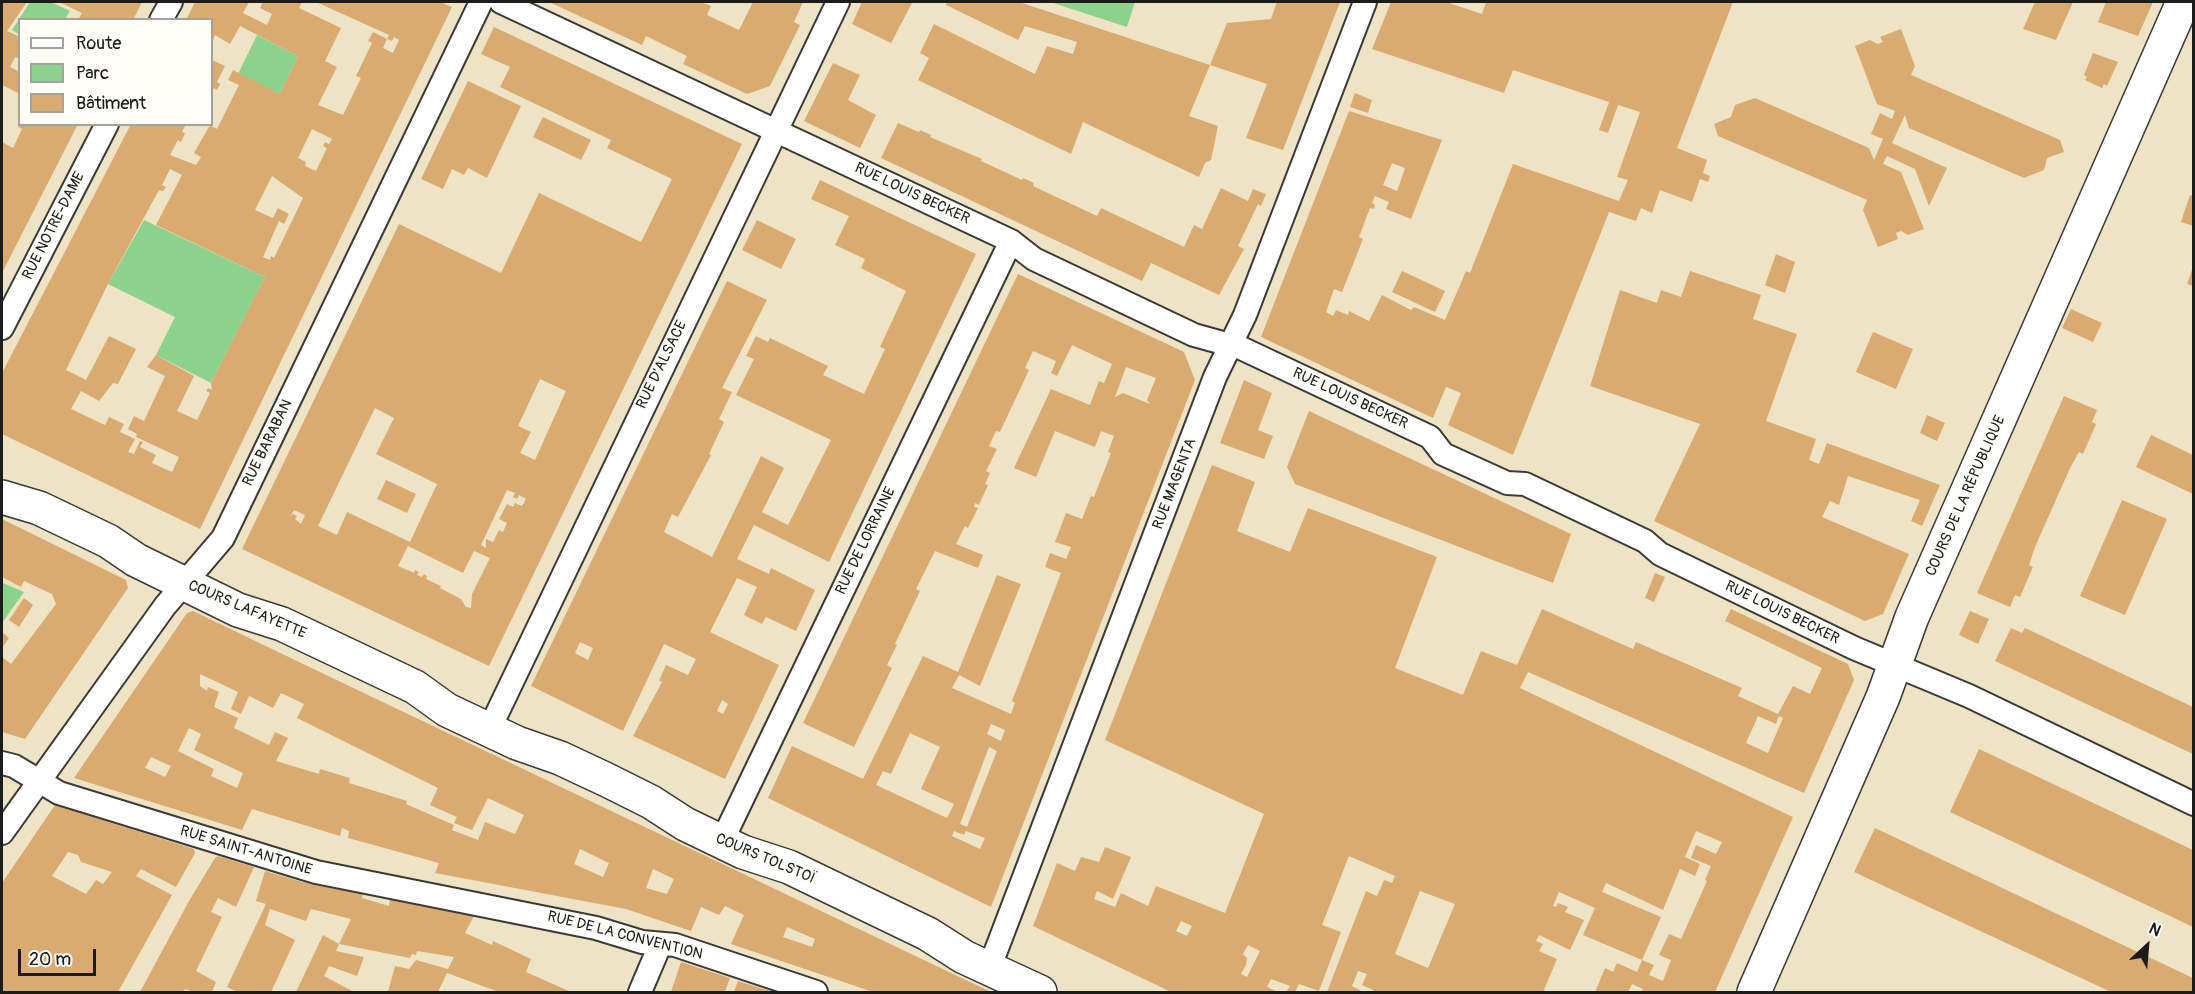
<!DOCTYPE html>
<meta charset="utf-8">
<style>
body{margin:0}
#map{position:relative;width:2195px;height:994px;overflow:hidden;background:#eee3c5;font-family:Pangolin,sans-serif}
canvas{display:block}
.frame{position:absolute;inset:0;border:3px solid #1c1c1c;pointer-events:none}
.legend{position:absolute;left:18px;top:18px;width:195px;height:108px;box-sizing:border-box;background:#fdfcf7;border:2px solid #a3a29f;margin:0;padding:8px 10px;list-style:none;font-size:18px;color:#1c1c1c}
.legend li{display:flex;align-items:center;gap:12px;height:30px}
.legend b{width:30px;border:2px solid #a3a29f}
.north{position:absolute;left:2117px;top:916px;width:60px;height:60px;-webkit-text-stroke:4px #fdfcf7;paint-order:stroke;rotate:26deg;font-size:16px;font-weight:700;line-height:24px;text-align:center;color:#1c1c1c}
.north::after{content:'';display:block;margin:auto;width:21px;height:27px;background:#1c1c1c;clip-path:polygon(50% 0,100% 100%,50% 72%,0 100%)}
.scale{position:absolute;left:18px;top:949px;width:78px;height:27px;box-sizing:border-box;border:3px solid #1c1c1c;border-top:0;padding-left:8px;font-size:18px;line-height:21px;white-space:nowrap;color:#1c1c1c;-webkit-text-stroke:4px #fdfcf7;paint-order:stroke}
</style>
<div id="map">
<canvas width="2195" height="994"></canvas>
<div class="frame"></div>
<ul class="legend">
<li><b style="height:8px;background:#fff"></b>Route</li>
<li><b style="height:16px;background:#8cd28c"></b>Parc</li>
<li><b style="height:16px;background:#d9ab71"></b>Bâtiment</li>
</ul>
<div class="north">N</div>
<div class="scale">20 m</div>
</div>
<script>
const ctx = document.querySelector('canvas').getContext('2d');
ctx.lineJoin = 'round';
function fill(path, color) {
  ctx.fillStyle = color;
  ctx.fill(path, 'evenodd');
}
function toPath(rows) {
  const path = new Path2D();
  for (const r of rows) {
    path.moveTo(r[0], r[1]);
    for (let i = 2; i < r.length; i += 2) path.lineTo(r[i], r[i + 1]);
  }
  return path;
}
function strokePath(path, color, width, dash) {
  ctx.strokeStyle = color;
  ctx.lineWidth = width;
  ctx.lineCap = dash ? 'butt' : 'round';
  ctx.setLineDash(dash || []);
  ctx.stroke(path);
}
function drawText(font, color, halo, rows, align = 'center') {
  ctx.font = font + ' Pangolin,sans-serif';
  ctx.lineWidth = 4.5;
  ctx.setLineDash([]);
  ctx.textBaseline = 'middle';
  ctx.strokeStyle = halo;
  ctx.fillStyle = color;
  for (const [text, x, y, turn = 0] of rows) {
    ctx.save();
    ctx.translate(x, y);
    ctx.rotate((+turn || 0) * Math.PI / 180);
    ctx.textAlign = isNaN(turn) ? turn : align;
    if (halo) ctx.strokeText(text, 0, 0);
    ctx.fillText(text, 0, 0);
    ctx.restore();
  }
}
fill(toPath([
 [30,2,51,2,70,11,65,19,20,20,19,34,12,30],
 [1050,2,1135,2,1127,27],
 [257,35,298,56,280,94,238,74],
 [144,220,265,277,211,383,156,355,175,317,108,284],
 [3,583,24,592,2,623,2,585]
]), '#8cd28c');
fill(toPath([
 [2,2,27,2,7,31,20,37,20,59,15,57,10,67,20,72,20,94,2,85],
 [59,2,142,2,133,20,78,20,82,13],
 [195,2,249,2,243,13,267,25,272,14,260,8,263,2,302,2,299,8,341,28,325,61,337,67,318,105,343,115,361,78,356,76,372,43,368,41,373,32,387,39,383,48,393,53,399,40,394,37,392,41,387,39,389,35,316,2,440,2,452,7,200,529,2,434,2,373,131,124,186,124,182,132,185,133,181,142,178,140,170,155,196,165,201,157,194,153,210,125,217,129,239,85,228,80,233,70,280,94,298,56,240,26,230,44,215,35,212,43,212,20,186,20],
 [312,129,332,139,329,144,325,142,323,146,327,148,316,171,305,166,306,162,298,158],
 [170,169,182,175,156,225,265,277,211,383,212,390,208,388,206,391,210,393,197,420,177,411,194,376,156,355,147,367,165,376,144,421,134,416,128,429,137,434,136,437,179,457,172,472,152,463,156,455,140,447,143,442,140,441,134,454,128,452,135,439,120,432,124,424,109,417,105,425,71,409,81,391,99,401,113,383,118,384,136,349,109,336,86,380,66,370,108,284,159,190,163,191,166,187,162,185],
 [272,176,303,198,274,258,271,256,270,260,263,257,279,221,284,224,289,214,278,208,273,218,255,210],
 [549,2,700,2,711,6,707,15,739,30,753,2,803,2,794,22,800,25,770,86,747,94,683,64,687,56,646,36,642,45],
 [862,2,912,3,891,43,852,24],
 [947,2,1019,2,1210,65,1189,116,1218,126,1211,160,1205,163,1199,177,1083,122,1071,154,918,80,929,58,920,53,934,24,1035,74,1047,46,1073,54,1077,42,1025,26,1018,40,946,5],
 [1277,2,1340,2,1283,150,1246,138,1267,84,1210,65,1227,23,1271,19],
 [1391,2,1446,2,1482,14,1486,2,1733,2,1677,148,1707,160,1703,173,1710,176,1708,182,1700,179,1692,202,1660,190,1652,213,1641,208,1636,221,1609,212,1513,455,1448,425,1461,393,1446,387,1433,418,1261,337,1349,111,1442,140,1411,219,1386,209,1389,202,1375,196,1372,203,1375,205,1374,209,1370,208,1359,237,1363,239,1342,292,1334,289,1326,312,1333,316,1336,310,1348,315,1349,311,1369,321,1382,295,1411,310,1414,307,1445,320,1466,271,1470,273,1513,164,1619,201,1628,180,1617,177,1640,112,1618,105,1608,133,1599,130,1609,102,1513,70,1504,93,1372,49],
 [1392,163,1405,168,1397,191,1383,185],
 [2035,2,2073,2,2056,40,2023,29],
 [2106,2,2153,2,2138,36,2098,22],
 [494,27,742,144,489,666,242,549,399,224,501,273,539,193,641,242,672,179,607,148,611,140,500,87,510,67,481,54],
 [540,379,566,391,535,460,520,453,531,432,518,426],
 [375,408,394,418,376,454,437,484,410,542,347,512,337,535,318,526],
 [507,490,515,493,513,497,517,499,519,495,526,499,522,506,515,503,513,507,507,504,499,519,507,523,503,532,499,530,493,542,486,539,486,548,481,545],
 [294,510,305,515,301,524,295,519,297,516,293,514,290,517],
 [408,546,463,573,474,551,490,558,472,594,471,608,466,607,461,599,440,588,441,586,426,579,427,576,424,574,422,577,417,575,419,572,415,570,414,573,398,566],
 [1901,29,1915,66,1911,75,2060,140,2064,152,2047,158,2044,170,2024,178,1909,128,1905,115,1892,143,1947,168,1929,206,1915,169,1887,156,1883,164,1901,172,1924,229,1908,235,1901,231,1896,233,1898,239,1878,247,1863,210,1867,200,1718,136,1714,124,1731,117,1735,105,1755,98,1869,148,1874,160,1883,139,1871,134,1880,113,1892,119,1895,111,1877,104,1855,46,1870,40,1878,44,1883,42,1880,37],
 [2093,53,2118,62,2107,86,2104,84,2102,88,2085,80,2087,77,2084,75],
 [212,60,225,66,217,82,220,84,217,90,214,88,212,92],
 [833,63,860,75,848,100,876,115,860,148,804,121],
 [468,81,521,106,487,178,468,168,464,175,452,169,443,189,421,179],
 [1355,93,1372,100,1368,113,1350,107],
 [543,117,591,140,581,160,533,137],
 [898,123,919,132,920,130,931,135,930,137,982,159,981,161,1022,180,1023,178,1034,183,1033,186,1097,216,1101,208,1184,247,1194,225,1202,229,1221,188,1248,201,1253,189,1266,194,1261,206,1258,204,1238,246,1244,249,1219,295,1151,263,1142,281,881,158],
 [20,124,78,124,2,273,2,142,13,148,22,129,18,127],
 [820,180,976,254,829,562,754,525,737,559,769,574,771,568,815,590,796,631,766,617,762,624,744,615,757,587,737,578,710,632,779,665,725,779,633,736,662,682,659,681,666,665,688,675,696,659,664,644,623,731,531,686,727,281,767,300,722,388,732,392,719,419,724,422,709,454,711,455,678,517,672,514,664,532,712,557,761,456,784,468,762,512,788,525,831,440,736,395,754,359,746,356,756,336,768,342,770,338,828,366,823,375,864,394,885,349,880,347,906,291,861,268,865,259,835,245,849,216,811,199],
 [580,642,593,648,588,660,575,653],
 [722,700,728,704,723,714,717,711],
 [2190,195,2193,196,2193,226,2181,222],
 [757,220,796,239,781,269,742,250],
 [1776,254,1795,262,1785,293,1765,285],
 [2193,267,2193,286,2187,284],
 [1402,271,1445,291,1435,312,1392,292],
 [1690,271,1761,295,1753,319,1797,334,1766,421,1816,439,1809,460,1819,464,1827,443,1940,485,1922,526,1911,521,1920,500,1848,476,1839,505,1830,501,1822,517,1909,554,1883,614,1865,621,1654,521,1700,424,1590,386,1620,290,1657,303,1661,290,1681,297],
 [1018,274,1184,352,1195,380,991,907,768,798,792,746,863,779,923,656,958,672,997,575,1021,584,980,686,959,675,952,688,1011,714,1015,703,1012,701,1061,573,1045,567,1050,553,1066,559,1071,547,1055,542,1066,513,1082,519,1091,496,1094,497,1111,453,1108,452,1114,436,1101,431,1095,447,1055,431,1036,477,1014,468,1051,389,1090,405,1099,381,1104,383,1112,364,1072,345,1057,376,1051,373,1056,361,1033,351,1025,368,1029,370,1000,432,996,431,989,446,997,449,986,471,990,473,985,484,988,485,979,505,975,503,974,507,978,508,968,528,965,526,956,544,983,555,978,568,935,551,916,589,920,591,895,644,897,645,887,665,892,668,854,747,803,723],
 [1126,367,1156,378,1147,400,1150,404,1123,393,1115,397],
 [991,724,1005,730,1001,741,987,734],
 [910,733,940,747,921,789,954,804,947,818,876,785,883,771,891,774],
 [989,747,997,751,967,827,960,824],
 [954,831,964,835,966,831,985,838,980,849,952,836],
 [2071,309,2102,323,2093,342,2062,328],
 [1873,332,1913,349,1896,389,1856,372],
 [1244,380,1272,393,1258,430,1273,436,1264,459,1220,443],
 [2064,396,2097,410,2092,422,2096,424,2083,454,2079,452,2070,468,2035,547,2029,565,2033,567,2020,597,2015,595,2010,607,1977,593],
 [1309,411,1571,534,1553,583,1295,484,1287,467],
 [1927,415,1945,423,1937,441,1920,433],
 [2151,435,2193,455,2193,494,2136,467],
 [1212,465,1255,482,1237,531,1290,552,1308,508,1437,557,1395,668,1463,695,1481,651,1517,665,1542,609,1633,649,1636,642,1742,688,1738,696,1778,714,1793,686,1810,694,1822,668,1725,621,1731,609,1848,664,1854,680,1804,793,1528,672,1520,688,1793,817,1715,992,1641,992,1643,989,1632,984,1628,992,1595,992,1605,968,1613,972,1617,963,1637,972,1642,960,1583,935,1595,908,1559,892,1553,906,1556,907,1558,903,1568,907,1565,912,1584,920,1570,950,1539,935,1536,941,1543,944,1539,951,1557,959,1543,992,1373,992,1373,990,1362,985,1367,974,1358,971,1352,986,1363,992,1327,992,1366,891,1377,896,1384,880,1392,883,1395,876,1349,856,1322,925,1341,932,1319,991,1299,984,1295,992,1286,992,1290,986,1271,979,1267,987,1278,992,1171,992,1033,926,1057,863,1075,871,1081,857,1099,862,1105,847,1131,857,1113,899,1097,891,1094,899,1115,907,1121,893,1148,906,1156,886,1225,913,1264,814,1105,740],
 [1758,716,1776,724,1779,716,1783,718,1768,753,1746,743],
 [1696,831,1722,842,1716,854,1696,845,1691,858,1711,866,1705,880,1707,881,1681,939,1669,934,1659,955,1671,960,1663,981,1649,975,1654,965,1642,960,1661,917,1602,892,1606,883,1663,910,1680,869,1695,876,1700,864,1685,857],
 [1420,891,1455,904,1428,968,1395,954],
 [1181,921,1192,926,1187,936,1176,931],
 [1248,945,1260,951,1247,977,1241,974,1246,965,1247,958,1243,954],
 [386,480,416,494,407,513,377,499],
 [2122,500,2167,519,2125,615,2080,596],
 [2,519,126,580,128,588,25,739,2,732,2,657,11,664,56,604,52,594,24,581,21,587,2,577],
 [1655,573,1665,577,1654,602,1645,598],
 [24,598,33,605,19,627,9,620],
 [193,611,347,685,991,992,873,992,731,944,744,915,725,906,719,915,701,907,691,931,626,909,435,873,439,863,348,838,349,831,342,828,340,836,252,809,242,830,74,778,187,613],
 [200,674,238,692,231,709,241,714,249,696,273,708,281,693,304,704,297,718,438,788,430,805,457,817,454,823,472,830,488,798,524,815,515,834,485,822,478,840,452,830,454,825,406,804,407,801,349,783,350,778,320,769,319,774,276,761,288,738,275,732,269,745,234,728,238,718,214,707,219,692,208,687,207,691,200,686],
 [189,728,201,734,194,750,243,773,237,788,211,776,214,769,178,751],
 [151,757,171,766,165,777,145,768],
 [580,849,609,863,603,877,574,864],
 [653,869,674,879,667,894,646,888],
 [787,927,815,939,812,947,783,937],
 [1970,611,1989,619,1978,644,1959,635],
 [2011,628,2022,633,2025,628,2193,707,2193,754,1995,661],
 [2,632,9,638,2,648],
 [1979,749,2193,850,2193,927,1950,812],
 [55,805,194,849,195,853,176,887,141,869,136,876,172,895,118,992,2,992,2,883],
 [68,852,78,855,81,862,112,872,103,884,96,880,86,894,52,876],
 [1875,828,2193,978,2193,992,2111,992,1854,872],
 [218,856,254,867,236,907,218,898,211,912,222,917,196,971,216,982,212,992,193,992,185,989,183,992,140,992,189,901,215,858],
 [265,871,309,884,363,894,362,898,389,906,390,899,475,914,465,933,492,945,493,941,531,959,526,972,571,992,499,992,447,973,438,992,388,992,395,966,409,969,416,960,448,969,454,957,417,951,416,955,412,954,410,958,339,944,336,951,364,957,357,976,329,966,324,976,354,992,296,992,323,935,339,944,351,919,311,909,306,921,270,909,265,925,295,940,271,992,237,992,227,987,266,904,256,901],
 [681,962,730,978,725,992,671,992],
 [738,981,773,992,734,992]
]), '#d9ab71');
const street = toPath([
 [501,2,1011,241,1034,259,1194,335,1241,348,1430,437,1443,454,1507,483,1525,484,1645,541,1660,554,1854,648,1969,696,2194,804],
 [161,20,171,2],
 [2,328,107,124],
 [489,730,838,2],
 [2,763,14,766,59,793,316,872,596,928,642,942,675,945,816,992],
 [2,833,165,606,223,538,481,2],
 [722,841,1011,241],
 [989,969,1215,377,1245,315,1365,2],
 [640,992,660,945]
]);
const secondary = toPath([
 [2,497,39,508,108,541,136,560,238,610,282,624,415,687,447,710,517,743,560,758,607,780,651,802,685,824,743,852,789,867,928,934,964,957,1040,992],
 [1754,992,1883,697,1912,617,2183,2]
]);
strokePath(street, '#3c3a35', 26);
strokePath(secondary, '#3c3a35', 36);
strokePath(street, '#fff', 22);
strokePath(secondary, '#fff', 33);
drawText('15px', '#1c1c1c', '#fdfcf7', [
 ["RUE LOUIS BECKER",912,194,25],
 ["RUE NOTRE-DAME",54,226,-63],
 ["RUE D'ALSACE",662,365,-64],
 ["RUE LOUIS BECKER",1350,399,25],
 ["RUE BARABAN",268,443,-64],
 ["RUE MAGENTA",1175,484,-69],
 ["COURS DE LA RÉPUBLIQUE",1966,496,-66],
 ["RUE DE LORRAINE",866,541,-64],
 ["COURS LAFAYETTE",247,610,23],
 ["RUE LOUIS BECKER",1782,613,26],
 ["RUE SAINT-ANTOINE",246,851,17],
 ["COURS TOLSTOÏ",765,859,23],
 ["RUE DE LA CONVENTION",625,936,14]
]);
</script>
